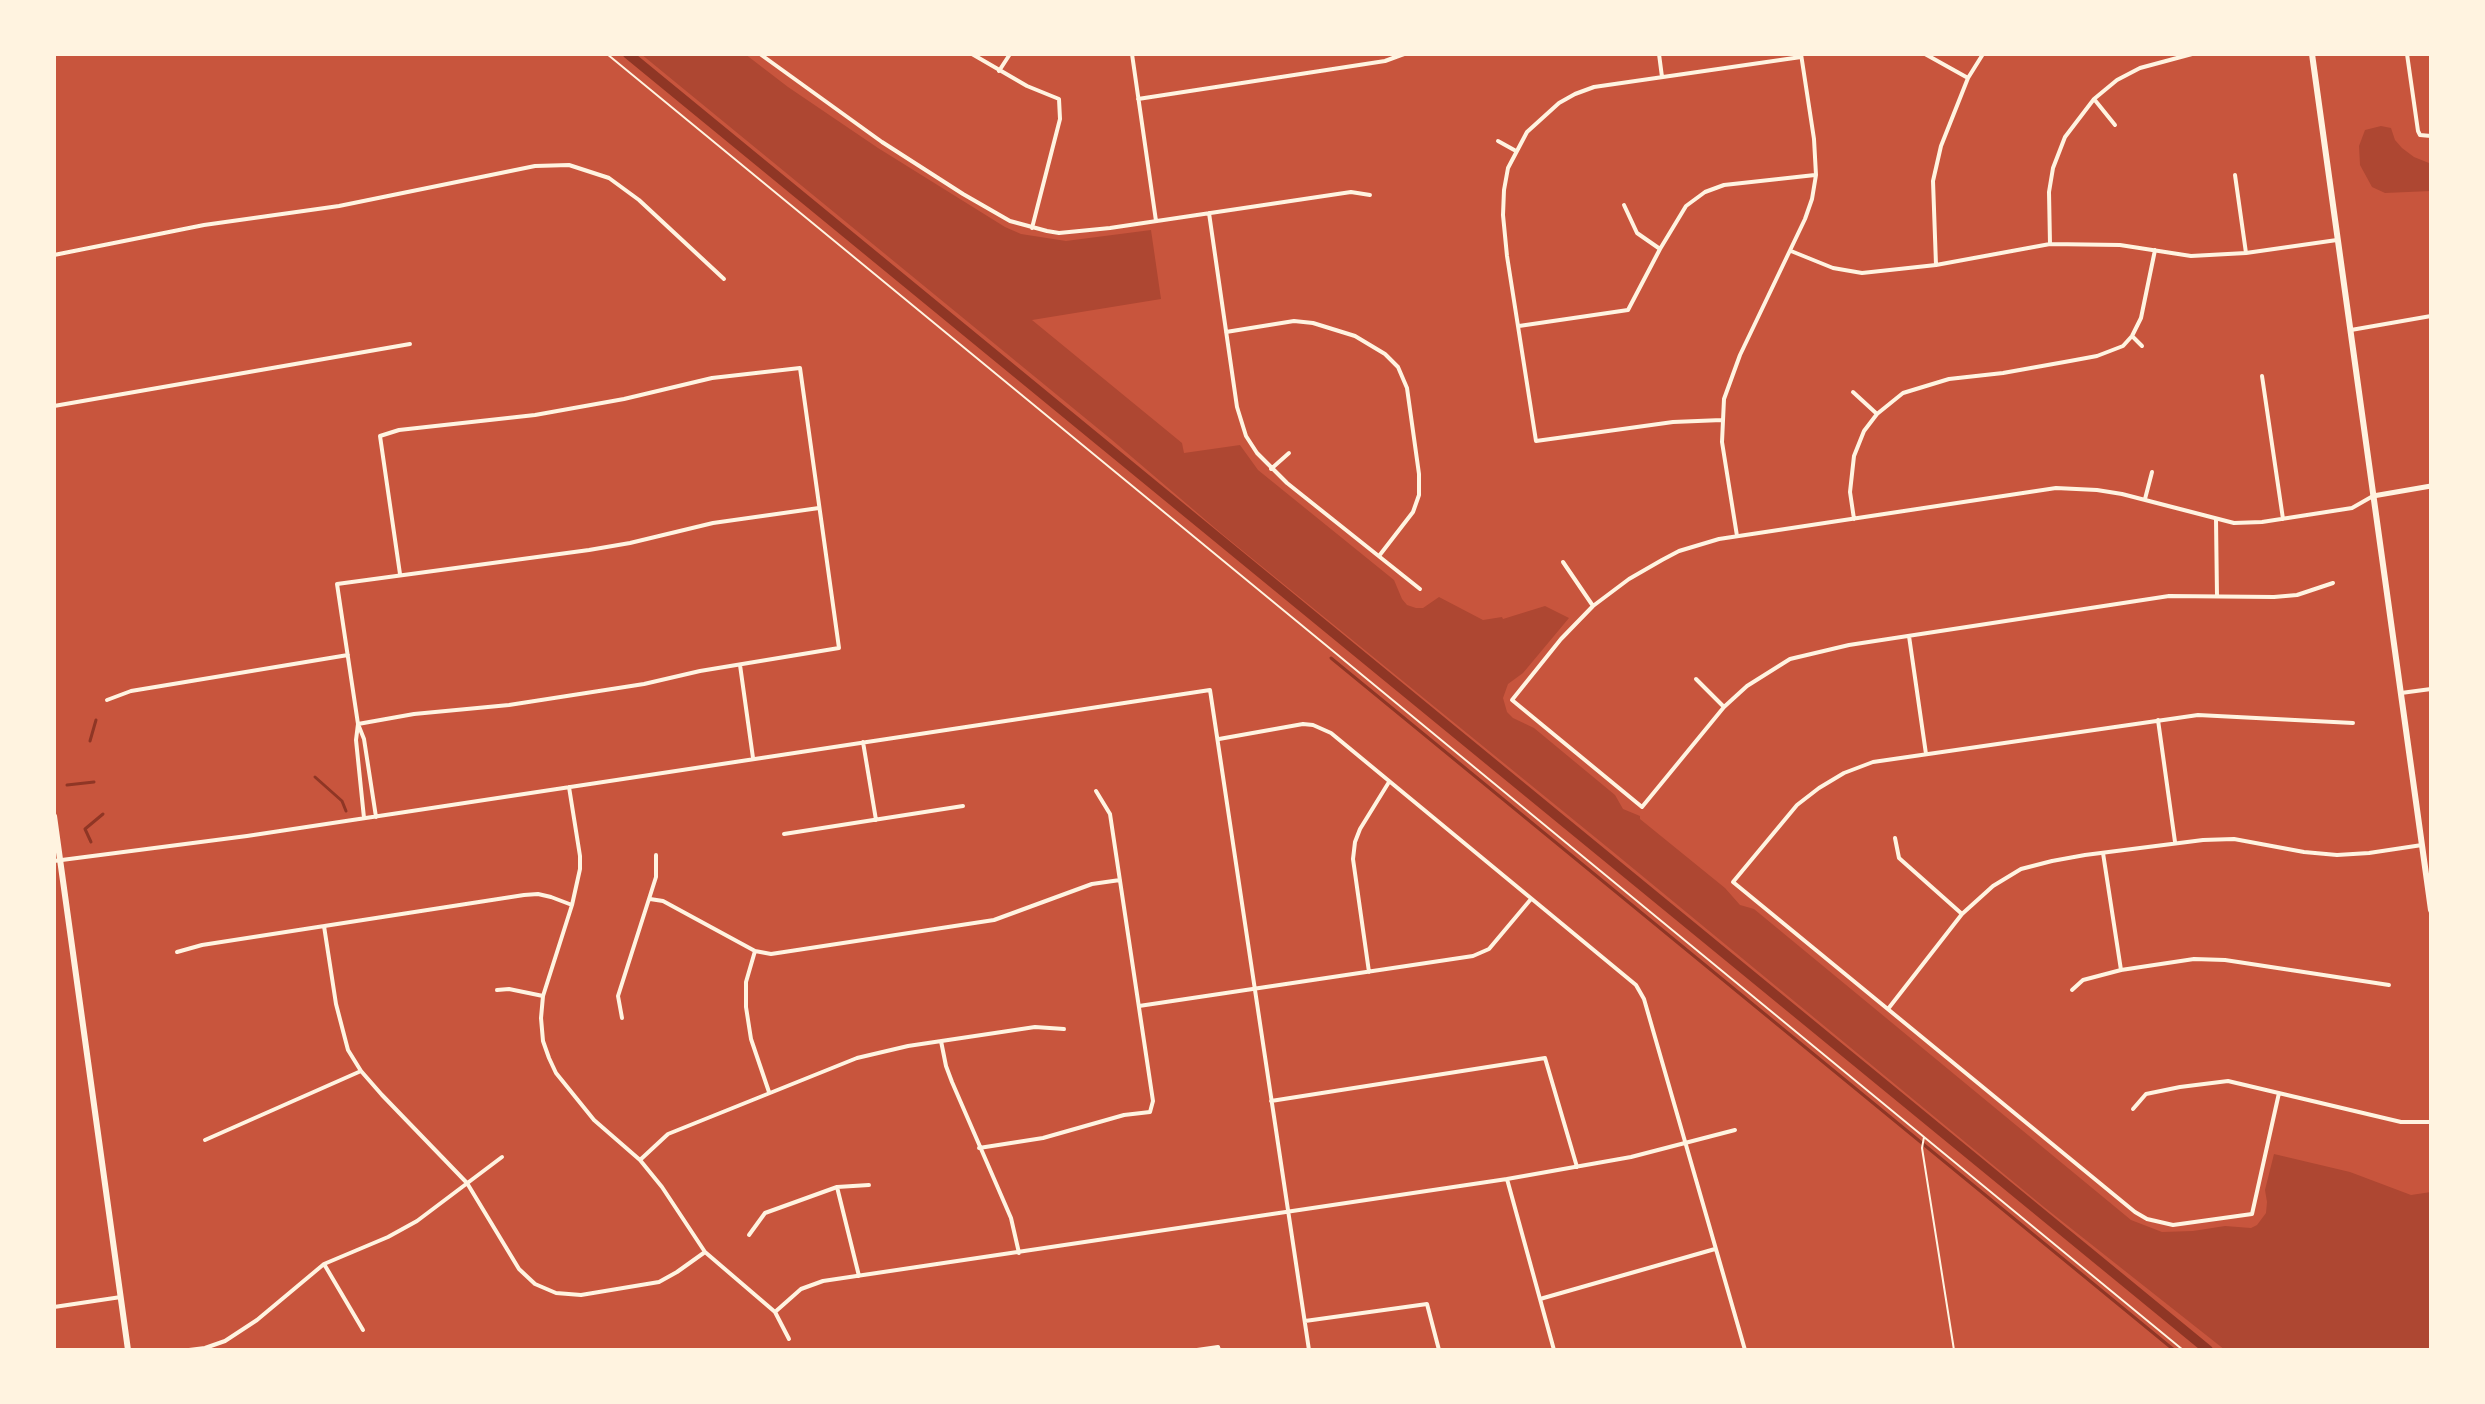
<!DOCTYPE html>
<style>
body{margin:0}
#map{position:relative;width:2485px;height:1404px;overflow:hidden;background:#c8553d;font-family:"Fira Sans Condensed",sans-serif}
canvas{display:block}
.frame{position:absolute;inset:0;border:56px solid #fff3e0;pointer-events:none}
</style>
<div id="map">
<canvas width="2485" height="1404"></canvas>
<div class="frame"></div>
</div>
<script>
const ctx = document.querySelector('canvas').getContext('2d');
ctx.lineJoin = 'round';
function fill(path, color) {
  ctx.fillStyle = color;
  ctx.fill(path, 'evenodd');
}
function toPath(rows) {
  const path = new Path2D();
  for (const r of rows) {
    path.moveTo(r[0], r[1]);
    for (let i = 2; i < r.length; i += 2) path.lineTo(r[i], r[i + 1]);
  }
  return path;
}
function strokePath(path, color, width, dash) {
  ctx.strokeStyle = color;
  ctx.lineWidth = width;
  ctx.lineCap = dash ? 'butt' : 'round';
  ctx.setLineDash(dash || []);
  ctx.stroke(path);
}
fill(toPath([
 [641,54,745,54,788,87,878,148,1005,227,1021,234,1066,241,1151,230,1161,299,1032,320,1182,443,1184,453,1240,445,1258,470,1394,580,1402,599,1407,605,1416,608,1423,608,1439,597,1483,620,1502,617,1503,619,1545,606,1569,618,1523,673,1508,684,1503,698,1507,712,1513,718,1534,728,1615,795,1623,809,1640,816,1640,819,1725,888,1740,905,1754,909,2131,1220,2162,1232,2193,1231,2225,1226,2251,1228,2257,1225,2266,1213,2267,1202,2265,1190,2274,1154,2350,1172,2411,1195,2431,1192,2431,1350,2225,1350,2044,1207,1612,851,1222,534,1112,440],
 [2381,126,2391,128,2395,140,2402,148,2414,157,2429,163,2431,169,2431,191,2385,193,2372,187,2360,165,2359,146,2365,130]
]), '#ae4732');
strokePath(toPath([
 [1331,658,2174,1350],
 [90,741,96,720],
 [315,777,342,801,346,811],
 [67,785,94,782],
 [91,842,85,829,103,814]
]), '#8f3625', 3);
strokePath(toPath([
 [628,54,2208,1350]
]), '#8f3625', 10);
strokePath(toPath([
 [607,54,2183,1350],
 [1924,1137,1922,1148,1954,1350]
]), '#fff3e0', 2);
strokePath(toPath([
 [760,54,882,142,963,194,1010,221,1047,231,1059,233,1110,228,1351,192,1370,195],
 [972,54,1027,86,1059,99,1060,119,1032,228],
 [1132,54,1156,221],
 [1659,54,1662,77],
 [1925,54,1968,78],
 [2407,54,2418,131,2420,135,2431,136],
 [999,71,1010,54],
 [1138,99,1385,61,1404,54],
 [2094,99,2115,125],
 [1498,141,1516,151],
 [2235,175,2246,253],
 [1624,205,1637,233,1660,249],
 [1209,213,1237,407,1246,436,1257,453,1287,483,1420,589],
 [2050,244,2049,192,2053,168,2065,137,2094,99,2117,80,2140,68,2192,54],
 [1791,251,1833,268,1862,273,1936,265,2050,244,2120,245,2191,256,2246,253,2337,240],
 [54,255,204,225,339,206,535,166,569,165,609,178,639,200,724,279],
 [1936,265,1933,181,1941,146,1968,78,1983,54],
 [1519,326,1628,310,1660,249,1686,206,1705,192,1724,185,1815,175],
 [2351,330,2431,316],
 [1226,332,1294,321,1313,323,1355,336,1385,354,1398,367,1407,388,1419,474,1419,495,1413,512,1379,556],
 [2132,336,2142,346],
 [2262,376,2283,519],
 [1853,392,1877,414],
 [54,406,410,344],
 [1722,420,1673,422,1536,441,1507,256,1503,215,1504,190,1508,168,1527,132,1559,103,1575,94,1594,87,1801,57],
 [1271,469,1289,453],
 [2145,499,2152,472],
 [1854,519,1850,492,1854,456,1864,431,1877,414,1903,393,1949,379,2003,373,2070,361,2097,356,2123,346,2132,336,2141,318,2155,250],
 [2216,519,2217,596],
 [1737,536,1722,442,1724,399,1740,355,1805,219,1812,199,1816,175,1814,139,1801,54],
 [1563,562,1593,606],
 [2333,583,2297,595,2274,597,2169,596,1849,645,1790,659,1747,686,1724,707,1642,807,1512,700,1561,639,1593,606,1629,579,1662,560,1679,551,1719,539,2056,488,2097,490,2122,494,2234,523,2262,522,2352,508,2373,496],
 [1909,636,1926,754],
 [740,665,753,758],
 [1696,679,1724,707],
 [2401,693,2431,689],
 [107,700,131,691,348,655],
 [2158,720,2175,842],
 [358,724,414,714,509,705,644,684,700,671,839,648,800,368,712,378,624,399,535,415,399,430,380,436,400,574],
 [358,724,356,740,364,818],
 [1219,739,1303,724,1313,725,1331,733,1636,985,1644,999,1745,1350],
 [863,742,876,820],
 [569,787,580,856,580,869,572,905,543,996,541,1018,543,1041,549,1058,556,1073,594,1120,640,1160,662,1187,705,1252,775,1312,789,1339],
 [376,817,364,739,358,724,337,584,589,550,630,543,713,523,819,508],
 [784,834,963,806],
 [1895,838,1899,858,1962,914],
 [2103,853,2121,970],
 [54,861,247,836,1210,690,1309,1350],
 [650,899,663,901,755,951,771,954,994,920,1092,884,1120,880],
 [324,926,336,1004,348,1050,361,1071,382,1095,467,1183,519,1269,535,1284,556,1293,581,1295,659,1282,677,1272,705,1252],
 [755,951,746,982,746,1007,751,1039,769,1092],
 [177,952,202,945,524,895,538,894,551,897,572,905],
 [1369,972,1353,859,1355,842,1360,829,1389,782],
 [497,990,509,989,543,996],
 [2072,990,2083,980,2121,970,2194,959,2225,960,2389,985],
 [1139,1006,1473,956,1489,949,1531,899],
 [1888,1009,1962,914,1993,886,2021,869,2052,861,2085,855,2203,840,2234,839,2304,852,2337,855,2369,853,2422,845],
 [622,1018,618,996,656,877,656,855],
 [941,1041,946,1066,952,1082,1011,1218,1019,1253],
 [2279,1093,2252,1214,2173,1225,2147,1219,2135,1212,1733,882,1797,805,1819,788,1844,773,1873,762,2198,715,2353,723],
 [1271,1101,1545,1058,1577,1167],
 [2133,1109,2146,1094,2180,1087,2228,1081,2401,1122,2431,1122],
 [205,1140,361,1071],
 [979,1148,1043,1138,1124,1115,1150,1112,1153,1101,1110,814,1096,791],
 [640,1160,668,1134,857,1058,908,1046,1035,1027,1064,1029],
 [1507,1179,1554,1350],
 [837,1187,859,1276],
 [749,1235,765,1213,837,1187,869,1185],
 [324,1264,363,1330],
 [1540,1299,1715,1249],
 [54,1307,121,1297],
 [775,1312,801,1289,823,1281,1507,1179,1631,1157,1735,1130],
 [1305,1321,1427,1304,1439,1350],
 [189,1350,205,1348,225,1341,257,1320,324,1264,388,1237,417,1221,502,1157],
 [1197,1350,1218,1347,1219,1350]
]), '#fff3e0', 4);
strokePath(toPath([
 [2373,496,2431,486]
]), '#fff3e0', 5);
strokePath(toPath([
 [2312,54,2431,910],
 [54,816,128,1350]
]), '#fff3e0', 6);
</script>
